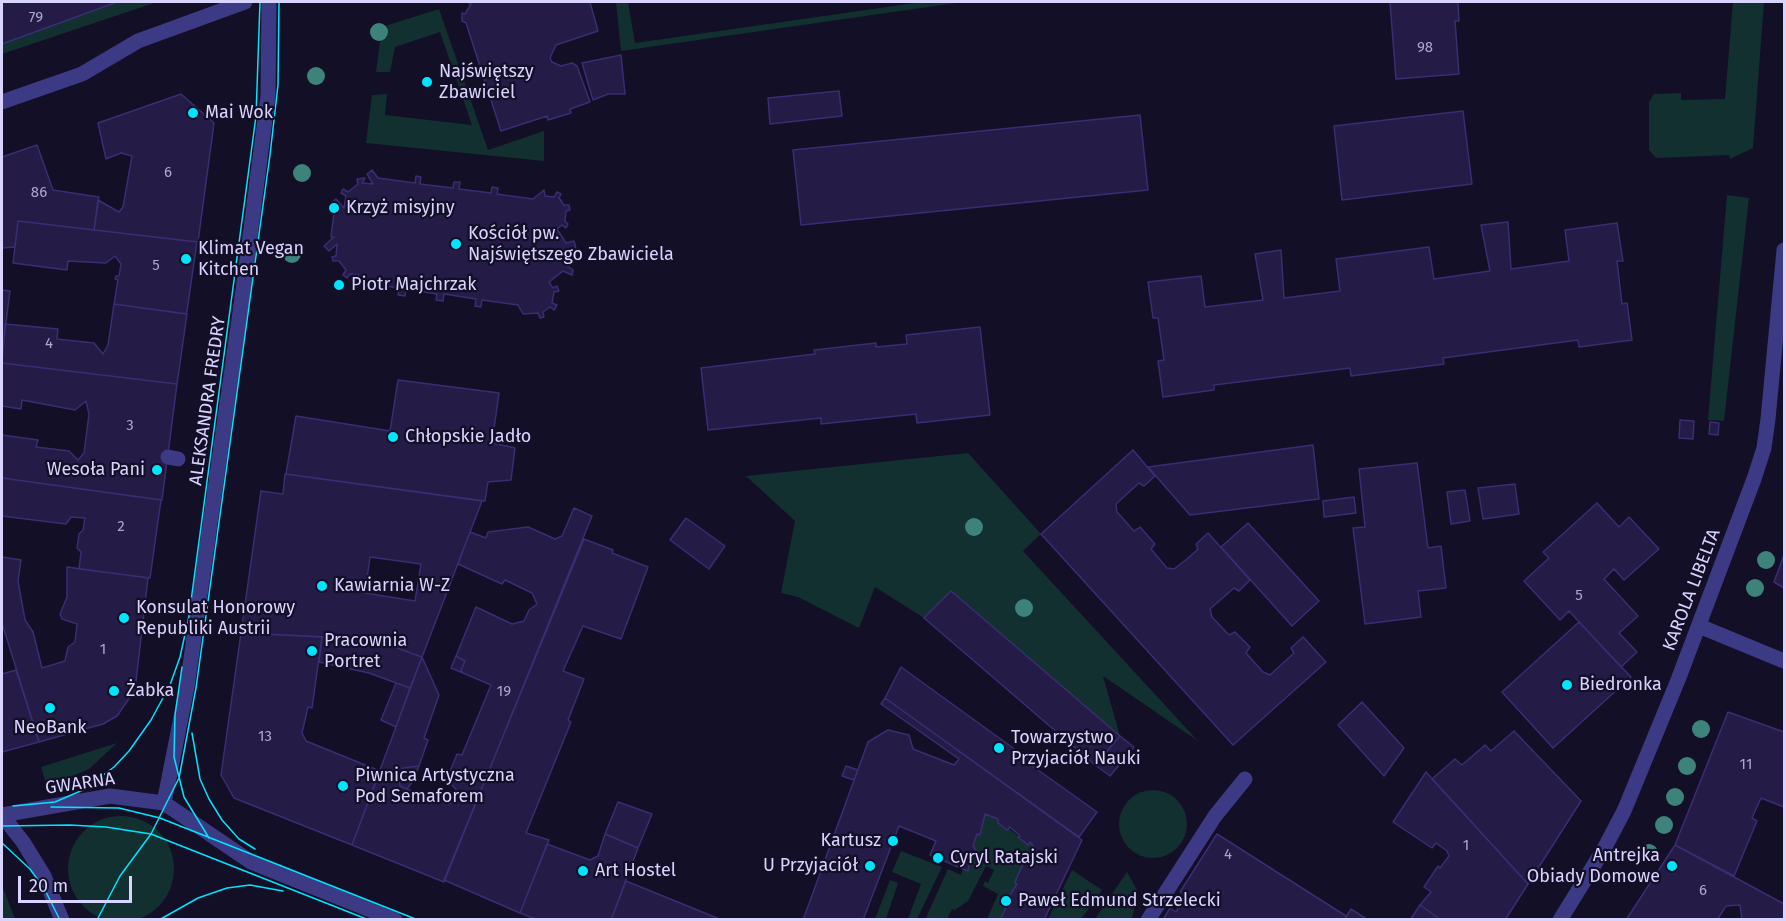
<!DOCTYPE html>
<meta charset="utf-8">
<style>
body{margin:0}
#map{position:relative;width:1786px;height:921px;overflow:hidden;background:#130f26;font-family:"Fira Sans",sans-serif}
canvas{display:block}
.frame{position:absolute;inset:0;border:3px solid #d9d4ff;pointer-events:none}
.scale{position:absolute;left:18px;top:876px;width:114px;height:27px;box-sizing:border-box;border:3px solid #d9d4ff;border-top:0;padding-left:8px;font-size:18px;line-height:21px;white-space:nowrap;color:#d9d4ff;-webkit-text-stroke:4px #130f26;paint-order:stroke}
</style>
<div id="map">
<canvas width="1786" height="921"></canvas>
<div class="frame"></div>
<div class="scale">20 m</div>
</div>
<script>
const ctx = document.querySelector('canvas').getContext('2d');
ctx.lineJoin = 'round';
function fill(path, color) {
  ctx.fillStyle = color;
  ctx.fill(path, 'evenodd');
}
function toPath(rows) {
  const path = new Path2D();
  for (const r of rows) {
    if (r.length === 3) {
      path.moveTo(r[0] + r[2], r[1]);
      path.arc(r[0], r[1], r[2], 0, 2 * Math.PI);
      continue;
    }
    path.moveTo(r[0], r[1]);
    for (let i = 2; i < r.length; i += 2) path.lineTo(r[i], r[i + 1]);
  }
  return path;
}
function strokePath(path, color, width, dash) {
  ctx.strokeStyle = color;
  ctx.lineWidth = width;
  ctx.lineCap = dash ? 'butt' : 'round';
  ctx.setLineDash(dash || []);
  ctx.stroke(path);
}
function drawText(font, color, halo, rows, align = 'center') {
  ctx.font = font + ' "Fira Sans",sans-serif';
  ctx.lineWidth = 4.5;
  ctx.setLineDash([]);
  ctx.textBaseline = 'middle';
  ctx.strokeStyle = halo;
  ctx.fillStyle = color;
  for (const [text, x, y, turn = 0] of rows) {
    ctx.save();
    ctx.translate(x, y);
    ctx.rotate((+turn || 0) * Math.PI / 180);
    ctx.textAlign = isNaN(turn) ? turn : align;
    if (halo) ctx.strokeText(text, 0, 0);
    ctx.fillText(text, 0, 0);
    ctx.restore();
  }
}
fill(toPath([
 [117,2,157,2,2,54,2,44],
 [616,2,628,2,635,43,922,2,963,2,621,51],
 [1733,2,1764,2,1753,148,1730,159,1729,155,1656,158,1649,150,1649,102,1654,94,1681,93,1681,100,1725,99],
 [439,9,488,150,544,131,544,161,366,143,372,95,387,94,385,115,472,125,440,32,395,47,390,72,376,72,382,27],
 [1727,195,1749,198,1724,421,1708,420],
 [968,453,1041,534,1023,551,1198,741,1103,676,1120,736,951,591,924,618,875,587,859,628,798,597,781,593,795,521,746,476],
 [117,743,89,769,47,787,41,767],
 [1153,824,34],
 [985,814,998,819,1028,845,1030,842,1035,848,1034,851,1030,850,1016,879,1015,883,1017,884,1006,901,1003,907,1006,908,1000,919,987,919,998,894,983,886,985,881,988,883,994,870,986,866,968,901,955,910,952,909,947,919,925,920,948,869,961,875,963,869,968,870,970,857,973,857,976,850,973,846,977,834,980,834],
 [121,869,53],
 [901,851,942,867,917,919,908,919,921,884,892,872],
 [1072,870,1102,890,1081,919,1048,919],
 [1127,872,1138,892,1132,918,1095,919],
 [890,880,898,883,886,919,875,919],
 [2,885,15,919,2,919]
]), '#12302f');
const building = toPath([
 [2,2,117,2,2,44,2,2],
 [467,2,590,2,598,31,556,45,550,58,552,62,561,66,572,63,577,66,590,102,570,109,571,113,548,120,547,116,501,131,466,23,462,21,462,13,465,14,471,4,467,2],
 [1390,2,1458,2,1459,21,1455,21,1459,74,1396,79,1390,2],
 [621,55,625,94,608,94,593,100,582,63,621,55],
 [839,91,842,116,770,124,768,98,839,91],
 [181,94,214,123,198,242,94,230,98,200,119,212,123,207,132,156,121,153,106,159,98,123,181,94],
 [1463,111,1472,184,1342,200,1334,126,1463,111],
 [1140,115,1148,190,801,225,793,150,1140,115],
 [37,145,53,190,99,197,94,230,18,221,15,247,2,248,2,157,37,145],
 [372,170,378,178,415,183,416,176,421,177,420,184,453,188,454,182,460,182,459,189,491,193,492,187,498,188,497,194,533,199,544,190,545,196,554,197,557,192,561,194,559,198,564,205,569,205,570,210,566,211,565,221,568,224,566,228,562,225,557,229,566,243,574,241,576,249,568,250,568,253,574,254,573,264,567,262,566,265,573,270,572,275,563,271,549,282,553,288,557,286,559,291,554,292,552,303,557,305,554,310,550,307,543,312,544,317,540,318,538,313,523,314,518,305,482,300,481,307,475,306,476,299,444,294,443,301,436,300,437,294,406,289,405,296,398,295,400,288,363,283,355,289,352,284,359,275,350,274,347,278,343,275,346,270,339,261,333,261,332,257,336,256,337,244,329,251,324,246,334,237,331,237,334,212,338,211,331,203,336,199,344,208,346,196,341,193,343,189,348,192,358,184,357,179,365,178,362,183,373,184,367,174,372,170],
 [18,221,197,242,187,311,186,314,114,304,118,280,115,279,116,276,119,276,121,264,115,256,106,263,68,261,67,270,13,263,18,221],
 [1508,222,1511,269,1569,261,1565,230,1617,223,1623,261,1617,261,1622,304,1627,303,1632,340,1579,347,1578,340,1443,358,1444,364,1351,376,1350,368,1214,385,1214,390,1163,397,1158,361,1164,360,1158,318,1153,318,1148,282,1201,276,1205,307,1263,300,1255,254,1281,250,1284,298,1340,291,1336,259,1429,247,1434,279,1490,271,1481,225,1508,222],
 [2,290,10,291,2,353,2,290],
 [114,304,187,314,177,384,2,363,5,324,58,329,57,339,94,343,103,354,108,345,114,304],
 [980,327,990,415,917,423,916,414,821,424,821,418,708,430,701,368,815,354,814,350,876,343,876,347,907,344,906,335,980,327],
 [2,363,177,384,162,500,2,478,2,435,38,440,36,447,69,451,78,460,84,453,89,414,86,401,75,410,22,400,21,409,2,406,2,363],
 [398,380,499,393,492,443,515,448,511,480,488,482,485,501,286,474,296,416,390,431,398,380],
 [1680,420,1694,421,1693,439,1679,438,1680,420],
 [1710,422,1719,423,1718,435,1709,434,1710,422],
 [1313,445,1319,499,1190,515,1148,467,1313,445],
 [1133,450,1155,476,1144,486,1139,483,1116,504,1117,512,1134,531,1140,527,1155,544,1151,549,1167,568,1174,569,1187,559,1198,549,1196,544,1208,533,1250,580,1239,591,1234,588,1210,609,1212,617,1229,635,1235,632,1250,647,1246,653,1263,672,1270,675,1294,653,1291,648,1303,637,1326,662,1233,745,1041,534,1133,450],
 [1417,463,1428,548,1441,546,1446,588,1418,591,1421,617,1365,624,1353,528,1365,527,1359,469,1417,463],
 [285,474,482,501,422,657,372,639,241,633,261,491,283,494,285,474],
 [370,557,421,564,415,601,365,593,370,557],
 [2,478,161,500,150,578,79,569,81,552,77,548,79,534,83,530,85,518,71,517,66,524,2,516,2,478],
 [1515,484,1519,514,1483,519,1478,488,1515,484],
 [1465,490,1470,521,1451,524,1447,492,1465,490],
 [1354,497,1356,513,1324,517,1323,501,1354,497],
 [1597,503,1619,527,1629,517,1659,549,1624,580,1614,569,1604,579,1638,616,1619,633,1637,652,1621,667,1569,611,1560,620,1524,581,1549,558,1543,552,1597,503],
 [574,508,592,516,444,882,352,845,422,657,439,695,424,738,428,740,419,766,403,768,399,780,400,786,407,789,449,804,456,800,459,793,447,779,457,754,462,755,491,685,463,673,461,670,465,661,456,656,476,607,512,624,524,621,529,610,537,604,532,593,505,580,502,584,458,564,470,532,486,538,488,532,528,527,555,539,562,536,574,508],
 [686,518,725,546,709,569,670,540,686,518],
 [1248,523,1319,601,1292,626,1221,547,1248,523],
 [584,539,613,550,612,553,648,567,621,639,583,626,563,671,584,679,568,720,571,722,526,833,549,840,520,913,444,880,584,539],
 [1784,555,1784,588,1774,582,1784,555],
 [2,557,21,560,18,581,25,620,33,632,42,668,65,661,68,647,75,642,77,624,62,619,60,614,67,597,67,567,148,578,135,690,117,716,103,724,39,742,2,623,2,557],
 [951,591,1120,736,1095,765,924,618,951,591],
 [1579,622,1631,677,1553,748,1502,692,1579,622],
 [241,633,322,637,312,708,308,707,302,733,306,741,380,771,352,845,234,798,221,775,241,633],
 [322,637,372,639,422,657,410,688,369,673,319,662,322,637],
 [456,656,465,661,461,670,463,673,451,668,456,656],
 [901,667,1031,761,1031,765,1097,812,1079,837,885,698,901,667],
 [16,670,39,742,2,752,2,674,16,670],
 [396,683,410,688,396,727,381,720,396,683],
 [885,698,1082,840,1044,920,1000,920,1006,908,1003,907,1006,901,1017,884,1015,883,1016,879,1030,850,1034,851,1035,848,1030,842,1028,845,1018,837,1020,836,1010,827,1007,830,998,823,998,819,985,814,980,835,977,834,973,846,976,850,973,858,970,857,968,871,930,855,936,841,899,826,863,920,803,920,868,742,888,730,909,735,913,749,954,765,959,759,881,704,885,698],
 [1362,702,1404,748,1384,776,1338,725,1362,702],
 [1728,712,1784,732,1784,807,1761,798,1752,818,1757,821,1734,876,1675,845,1728,712],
 [1514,731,1581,801,1528,884,1432,779,1455,759,1462,765,1485,745,1491,751,1514,731],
 [1120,736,1134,747,1110,776,1095,765,1120,736],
 [419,766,413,781,407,789,400,786,399,780,403,768,419,766],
 [846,766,858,770,854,780,842,776,846,766],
 [1426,772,1528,884,1505,920,1441,920,1420,905,1431,892,1424,887,1438,866,1440,868,1449,856,1447,851,1436,843,1432,848,1393,822,1426,772],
 [618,802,652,814,638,848,605,834,618,802],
 [605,834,638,848,611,920,538,920,520,913,547,844,590,860,598,856,605,834],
 [1217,834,1346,916,1344,920,1163,920,1170,908,1176,912,1186,896,1180,892,1217,834],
 [1675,845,1784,904,1784,920,1742,920,1740,905,1726,906,1717,920,1626,920,1675,845],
 [626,881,722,920,611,920,626,881],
 [1420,905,1441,920,1410,920,1420,905],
 [1351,909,1368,920,1344,920,1351,909]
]);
fill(building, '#241b47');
strokePath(building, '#3b2d73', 1.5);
strokePath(toPath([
 [2,102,82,74,138,41,245,2],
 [168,457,178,459],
 [1699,626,1784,661],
 [164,803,187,687,243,291,268,96,269,2],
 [2,815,110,796,164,803,251,862,395,920],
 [2,815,23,842,44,876,62,920],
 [1148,920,1215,816,1245,779],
 [1560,920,1604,849,1624,811,1678,680,1754,479,1764,448,1768,419,1784,250]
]), '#3d3a85', 15);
strokePath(toPath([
 [182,667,175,715,174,757,184,797,209,838],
 [192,733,200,779,209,799,222,820,239,839,255,849],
 [13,806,55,802,83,790,114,767,129,751,151,720,170,685,180,657,189,616,256,116,260,2],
 [51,807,119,808,160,818,418,920],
 [2,826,70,825,106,827,151,834,369,920],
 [2,843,30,869,45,890,60,920],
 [97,920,120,876,151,834,179,778,196,688,270,155,278,85,279,2],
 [159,920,198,898,227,888,250,885,283,891]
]), '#00e5ff', 1.5);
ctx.fillStyle = '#3d827b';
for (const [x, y] of [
 [379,32],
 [316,76],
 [302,173],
 [292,254],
 [974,527],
 [1766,560],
 [1755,588],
 [1024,608],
 [1701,729],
 [1687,766],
 [1675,797],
 [1664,825],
 [1649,853]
]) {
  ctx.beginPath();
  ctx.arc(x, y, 9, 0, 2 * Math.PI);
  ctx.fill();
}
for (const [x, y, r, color] of [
 [427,82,6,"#00e5ff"],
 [193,113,6,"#00e5ff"],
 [334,208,6,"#00e5ff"],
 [456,244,6,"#00e5ff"],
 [186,259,6,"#00e5ff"],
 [339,285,6,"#00e5ff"],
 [393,437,6,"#00e5ff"],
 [157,470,6,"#00e5ff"],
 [322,586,6,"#00e5ff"],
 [124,618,6,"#00e5ff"],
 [312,651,6,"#00e5ff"],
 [1567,685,6,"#00e5ff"],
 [114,691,6,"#00e5ff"],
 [50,708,6,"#00e5ff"],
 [999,748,6,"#00e5ff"],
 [343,786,6,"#00e5ff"],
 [893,841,6,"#00e5ff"],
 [938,858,6,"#00e5ff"],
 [870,866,6,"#00e5ff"],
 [1672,866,6,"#00e5ff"],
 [583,871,6,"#00e5ff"],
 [1006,901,6,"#00e5ff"]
]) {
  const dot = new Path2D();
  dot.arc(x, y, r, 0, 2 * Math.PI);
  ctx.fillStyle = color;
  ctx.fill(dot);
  strokePath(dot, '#130f26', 2);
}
drawText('15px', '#aca6d1', null, [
 ["79",36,18],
 ["98",1425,48],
 ["6",168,173],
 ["86",39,193],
 ["5",156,266],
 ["4",49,344],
 ["3",130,426],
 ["2",121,527],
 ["5",1579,596],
 ["1",103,650],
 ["19",504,692],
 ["13",265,737],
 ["11",1746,765],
 ["1",1466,846],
 ["4",1228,855],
 ["6",1703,891]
]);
drawText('18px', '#d9d4ff', '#130f26', [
 ["Najświętszy",439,72],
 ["Zbawiciel",439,93],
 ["Mai Wok",205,113],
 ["Krzyż misyjny",346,208],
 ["Kościół pw.",468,234],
 ["Najświętszego Zbawiciela",468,255],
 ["Klimat Vegan",198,249],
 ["Kitchen",198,270],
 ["Piotr Majchrzak",351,285],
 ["Chłopskie Jadło",405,437],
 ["Wesoła Pani",145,470,"right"],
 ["Kawiarnia W-Z",334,586],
 ["Konsulat Honorowy",136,608],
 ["Republiki Austrii",136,629],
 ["Pracownia",324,641],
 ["Portret",324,662],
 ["Biedronka",1579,685],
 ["Żabka",126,691],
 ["NeoBank",50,728,"center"],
 ["Towarzystwo",1011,738],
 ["Przyjaciół Nauki",1011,759],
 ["Piwnica Artystyczna",355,776],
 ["Pod Semaforem",355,797],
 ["Kartusz",881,841,"right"],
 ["Antrejka",1660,856,"right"],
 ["Obiady Domowe",1660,877,"right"],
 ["Cyryl Ratajski",950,858],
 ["U Przyjaciół",858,866,"right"],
 ["Art Hostel",595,871],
 ["Paweł Edmund Strzelecki",1018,901]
], 'left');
drawText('18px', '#d9d4ff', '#130f26', [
 ["ALEKSANDRA FREDRY",208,401,-82],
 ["KAROLA LIBELTA",1692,590,-69],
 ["GWARNA",80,784,-8]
]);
</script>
